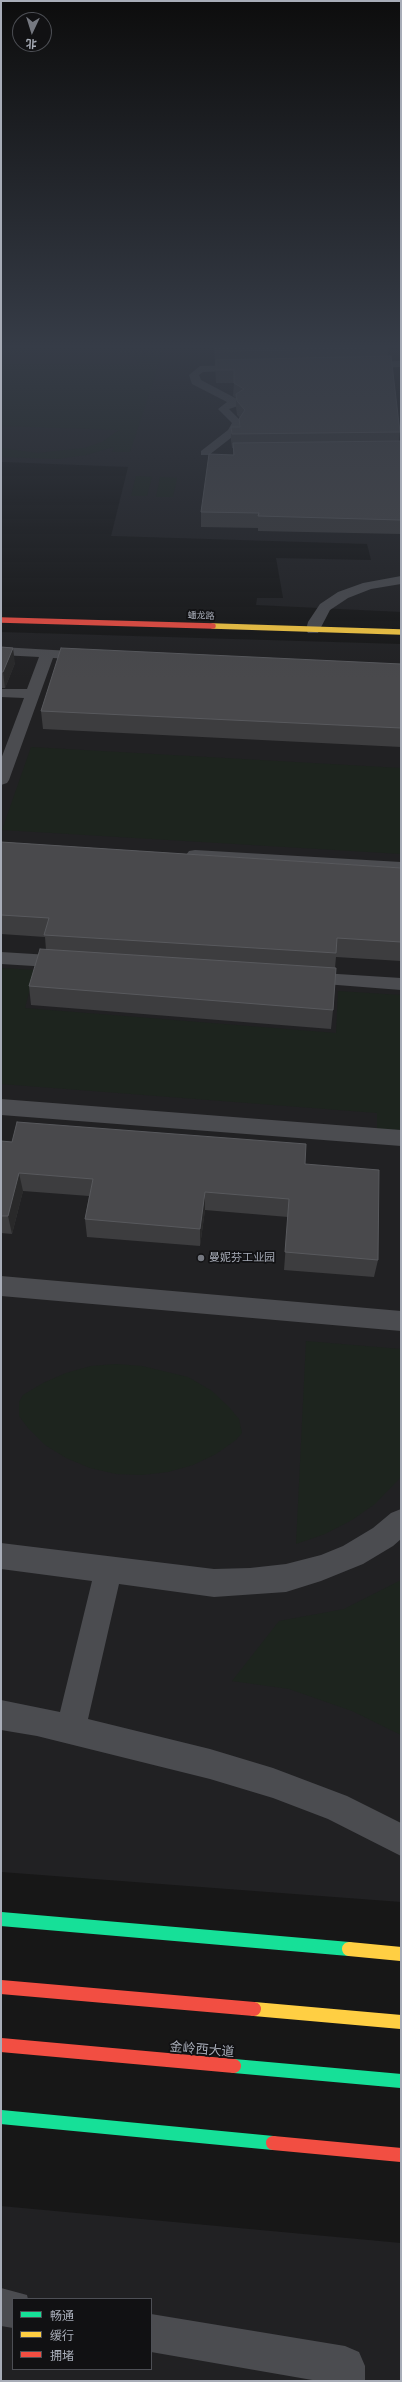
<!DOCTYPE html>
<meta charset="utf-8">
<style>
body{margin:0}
#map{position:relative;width:402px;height:2382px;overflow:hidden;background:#171717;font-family:"Fira Sans","Noto Sans SC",sans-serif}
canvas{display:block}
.frame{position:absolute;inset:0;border:2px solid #a8adb8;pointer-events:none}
.legend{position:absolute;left:12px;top:2298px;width:140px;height:72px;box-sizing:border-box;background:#111113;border:1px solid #4d4f55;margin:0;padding:5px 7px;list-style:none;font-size:12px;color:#a8adb8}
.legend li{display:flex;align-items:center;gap:8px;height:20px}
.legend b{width:20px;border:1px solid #4d4f55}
.north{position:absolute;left:12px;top:12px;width:40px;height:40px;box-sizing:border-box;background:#111113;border:1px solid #4d4f55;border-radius:50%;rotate:184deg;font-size:11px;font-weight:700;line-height:16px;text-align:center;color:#a8adb8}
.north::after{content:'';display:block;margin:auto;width:14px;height:18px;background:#757880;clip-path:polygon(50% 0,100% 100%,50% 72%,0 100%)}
</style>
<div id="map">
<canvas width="402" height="2382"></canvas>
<div class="frame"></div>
<ul class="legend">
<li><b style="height:5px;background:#16e098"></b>畅通</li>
<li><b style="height:5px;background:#ffcf43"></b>缓行</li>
<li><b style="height:5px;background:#f24e42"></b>拥堵</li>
</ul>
<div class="north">北</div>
</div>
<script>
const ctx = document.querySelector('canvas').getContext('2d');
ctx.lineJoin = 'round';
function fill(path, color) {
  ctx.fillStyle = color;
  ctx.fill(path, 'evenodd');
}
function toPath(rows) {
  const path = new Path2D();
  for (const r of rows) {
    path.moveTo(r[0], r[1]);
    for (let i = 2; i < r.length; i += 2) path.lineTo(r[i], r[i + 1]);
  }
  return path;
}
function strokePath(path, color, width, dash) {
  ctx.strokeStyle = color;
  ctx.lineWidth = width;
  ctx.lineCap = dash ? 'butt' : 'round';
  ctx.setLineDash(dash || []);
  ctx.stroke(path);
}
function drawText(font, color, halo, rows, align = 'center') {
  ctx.font = font + ' "Fira Sans","Noto Sans SC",sans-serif';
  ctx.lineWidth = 3.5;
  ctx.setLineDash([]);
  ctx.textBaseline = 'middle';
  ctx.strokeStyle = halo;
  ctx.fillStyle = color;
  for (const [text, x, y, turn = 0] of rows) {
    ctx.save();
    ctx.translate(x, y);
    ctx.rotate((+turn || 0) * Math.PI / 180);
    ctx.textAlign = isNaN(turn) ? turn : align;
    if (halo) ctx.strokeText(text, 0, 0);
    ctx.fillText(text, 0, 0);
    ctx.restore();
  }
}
fill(toPath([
 [1,345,401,345,401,612,256,605,257,598,283,598,276,558,371,560,367,544,111,536,128,467,1,462],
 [1,632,401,644,401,1902,1,1872],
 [1,2206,401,2243,401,2381,1,2381],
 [13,2299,151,2299,151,2369,13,2369]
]), '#212123');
fill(toPath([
 [19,345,60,345,27,351,12,356,2,363,139,365,134,358,124,353,87,345,128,345,147,353,148,348,164,349,130,452,112,452,114,447,86,455,58,459,1,457,1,448,37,453,84,448,102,442,119,430,1,426,1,351],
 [136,476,152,477,147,496,131,496],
 [160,477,177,478,173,497,156,497],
 [31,747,401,768,401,854,2,830],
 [1,968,35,970,25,1008,336,1033,338,991,401,995,401,1130,377,1129,377,1113,1,1084],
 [306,1341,401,1349,401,1477,375,1504,352,1520,325,1534,296,1544],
 [116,1364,142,1366,188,1377,212,1391,229,1407,239,1419,242,1433,236,1440,216,1454,193,1465,168,1472,142,1475,116,1474,90,1468,66,1458,45,1445,28,1428,19,1416,19,1402,23,1395,43,1383,66,1373,91,1366],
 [401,1580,401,1735,352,1711,289,1689,232,1681,279,1621,344,1609]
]), '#1d241e');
fill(toPath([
 [401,361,401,367,363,368,358,365,363,362,401,361],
 [245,365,248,366,248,370,203,372,199,375,201,380,241,401,241,405,229,409,243,423,236,434,209,455,201,455,201,451,228,430,232,423,218,409,227,402,192,384,189,375,200,366,245,365],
 [401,576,401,584,371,589,348,598,330,610,318,633,308,633,306,630,308,622,320,604,338,592,363,583,401,576],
 [1,647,88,652,95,656,88,660,53,658,9,780,7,783,1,785,1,759,24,698,1,697,1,689,27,689,39,657,1,655,1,647],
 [195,850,401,862,401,872,189,859,186,855,189,851,195,850],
 [1,952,66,956,73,958,75,962,73,966,66,968,1,964,1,952],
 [306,972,401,978,401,990,299,982,297,978,299,974,306,972],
 [1,1099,401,1130,401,1146,1,1115,1,1099],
 [1,1276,401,1311,401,1331,1,1296,1,1276],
 [401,1509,401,1539,393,1546,363,1564,321,1581,286,1592,214,1597,119,1584,88,1719,210,1749,273,1768,347,1796,401,1823,401,1856,328,1819,273,1798,210,1779,37,1736,1,1730,1,1700,60,1712,92,1581,1,1569,1,1543,214,1569,250,1568,286,1564,321,1555,343,1546,373,1528,391,1513,401,1509],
 [1,2288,27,2295,28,2299,13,2299,13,2328,1,2326,1,2288],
 [151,2314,345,2346,359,2352,365,2366,365,2381,318,2381,151,2352,151,2314]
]), '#4b4c50');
strokePath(toPath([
 [1,1919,349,1949],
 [234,2066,401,2081],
 [1,2117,273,2143]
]), '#16e098', 14);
strokePath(toPath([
 [213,626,401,632]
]), '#ffcf43', 5.5);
strokePath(toPath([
 [349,1949,401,1954],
 [254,2009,401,2022]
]), '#ffcf43', 14);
strokePath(toPath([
 [1,620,213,626]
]), '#f24e42', 5.5);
strokePath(toPath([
 [1,1987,254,2009],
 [1,2045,234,2066],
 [273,2143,401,2155]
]), '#f24e42', 14);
fill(toPath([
 [214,345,388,345,389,347,388,356,400,432,399,441,401,442,401,534,258,531,258,528,201,527,201,512,233,455,233,448,232,448,231,440,231,427,239,427,239,419,240,418,237,415,236,407,236,398,233,396,234,383,216,383],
 [1,647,15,663,5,688,1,688],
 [401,664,401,747,43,729,41,711],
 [1,842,401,868,401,961,336,957,335,968,333,1010,331,1029,31,1005,29,986,46,950,45,937,1,934],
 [1,1141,305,1164,378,1260,374,1277,284,1270,288,1217,205,1210,200,1246,87,1237,85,1219,89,1196,23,1191,12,1234,1,1233]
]), '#3d3d3f');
fill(toPath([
 [13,648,15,663,5,688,3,672],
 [19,1173,23,1191,12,1234,8,1216],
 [205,1192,205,1210,200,1246,200,1229]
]), '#29292a');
const building = toPath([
 [215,345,388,345,389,347,215,352,215,345],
 [391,356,400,432,232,434,231,427,240,427,239,419,245,410,237,401,236,394,244,389,234,383,234,370,216,370,216,360,391,356],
 [401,441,401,520,258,516,259,513,201,512,209,454,234,455,233,443,401,441],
 [1,647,13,648,3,672,1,672,1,647],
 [61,648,401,664,401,728,41,711,61,648],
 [1,842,401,868,401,942,337,938,336,953,44,935,49,918,1,915,1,842],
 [40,949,336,968,333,1010,29,986,40,949],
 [17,1122,306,1144,305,1164,379,1170,378,1260,285,1252,289,1199,205,1192,200,1229,85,1219,93,1179,19,1173,8,1216,1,1216,1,1141,12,1142,17,1122]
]);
fill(building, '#49494c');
strokePath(building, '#58595d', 1);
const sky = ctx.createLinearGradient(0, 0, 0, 679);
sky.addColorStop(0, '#0d0d0d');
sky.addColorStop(0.51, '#363c47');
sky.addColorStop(1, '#363c4700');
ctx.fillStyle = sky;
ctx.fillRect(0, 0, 402, 679);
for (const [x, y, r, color] of [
 [201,1258,4,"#757880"]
]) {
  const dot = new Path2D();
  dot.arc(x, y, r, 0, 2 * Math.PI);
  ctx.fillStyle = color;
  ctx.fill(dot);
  strokePath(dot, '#111113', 1.5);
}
drawText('9px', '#a8adb8', '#111113', [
 ["蟠龙路",201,616,2]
]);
drawText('11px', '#a8adb8', '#111113', [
 ["曼妮芬工业园",209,1258]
], 'left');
drawText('13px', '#a8adb8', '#111113', [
 ["金岭西大道",202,2050,5]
]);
</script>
